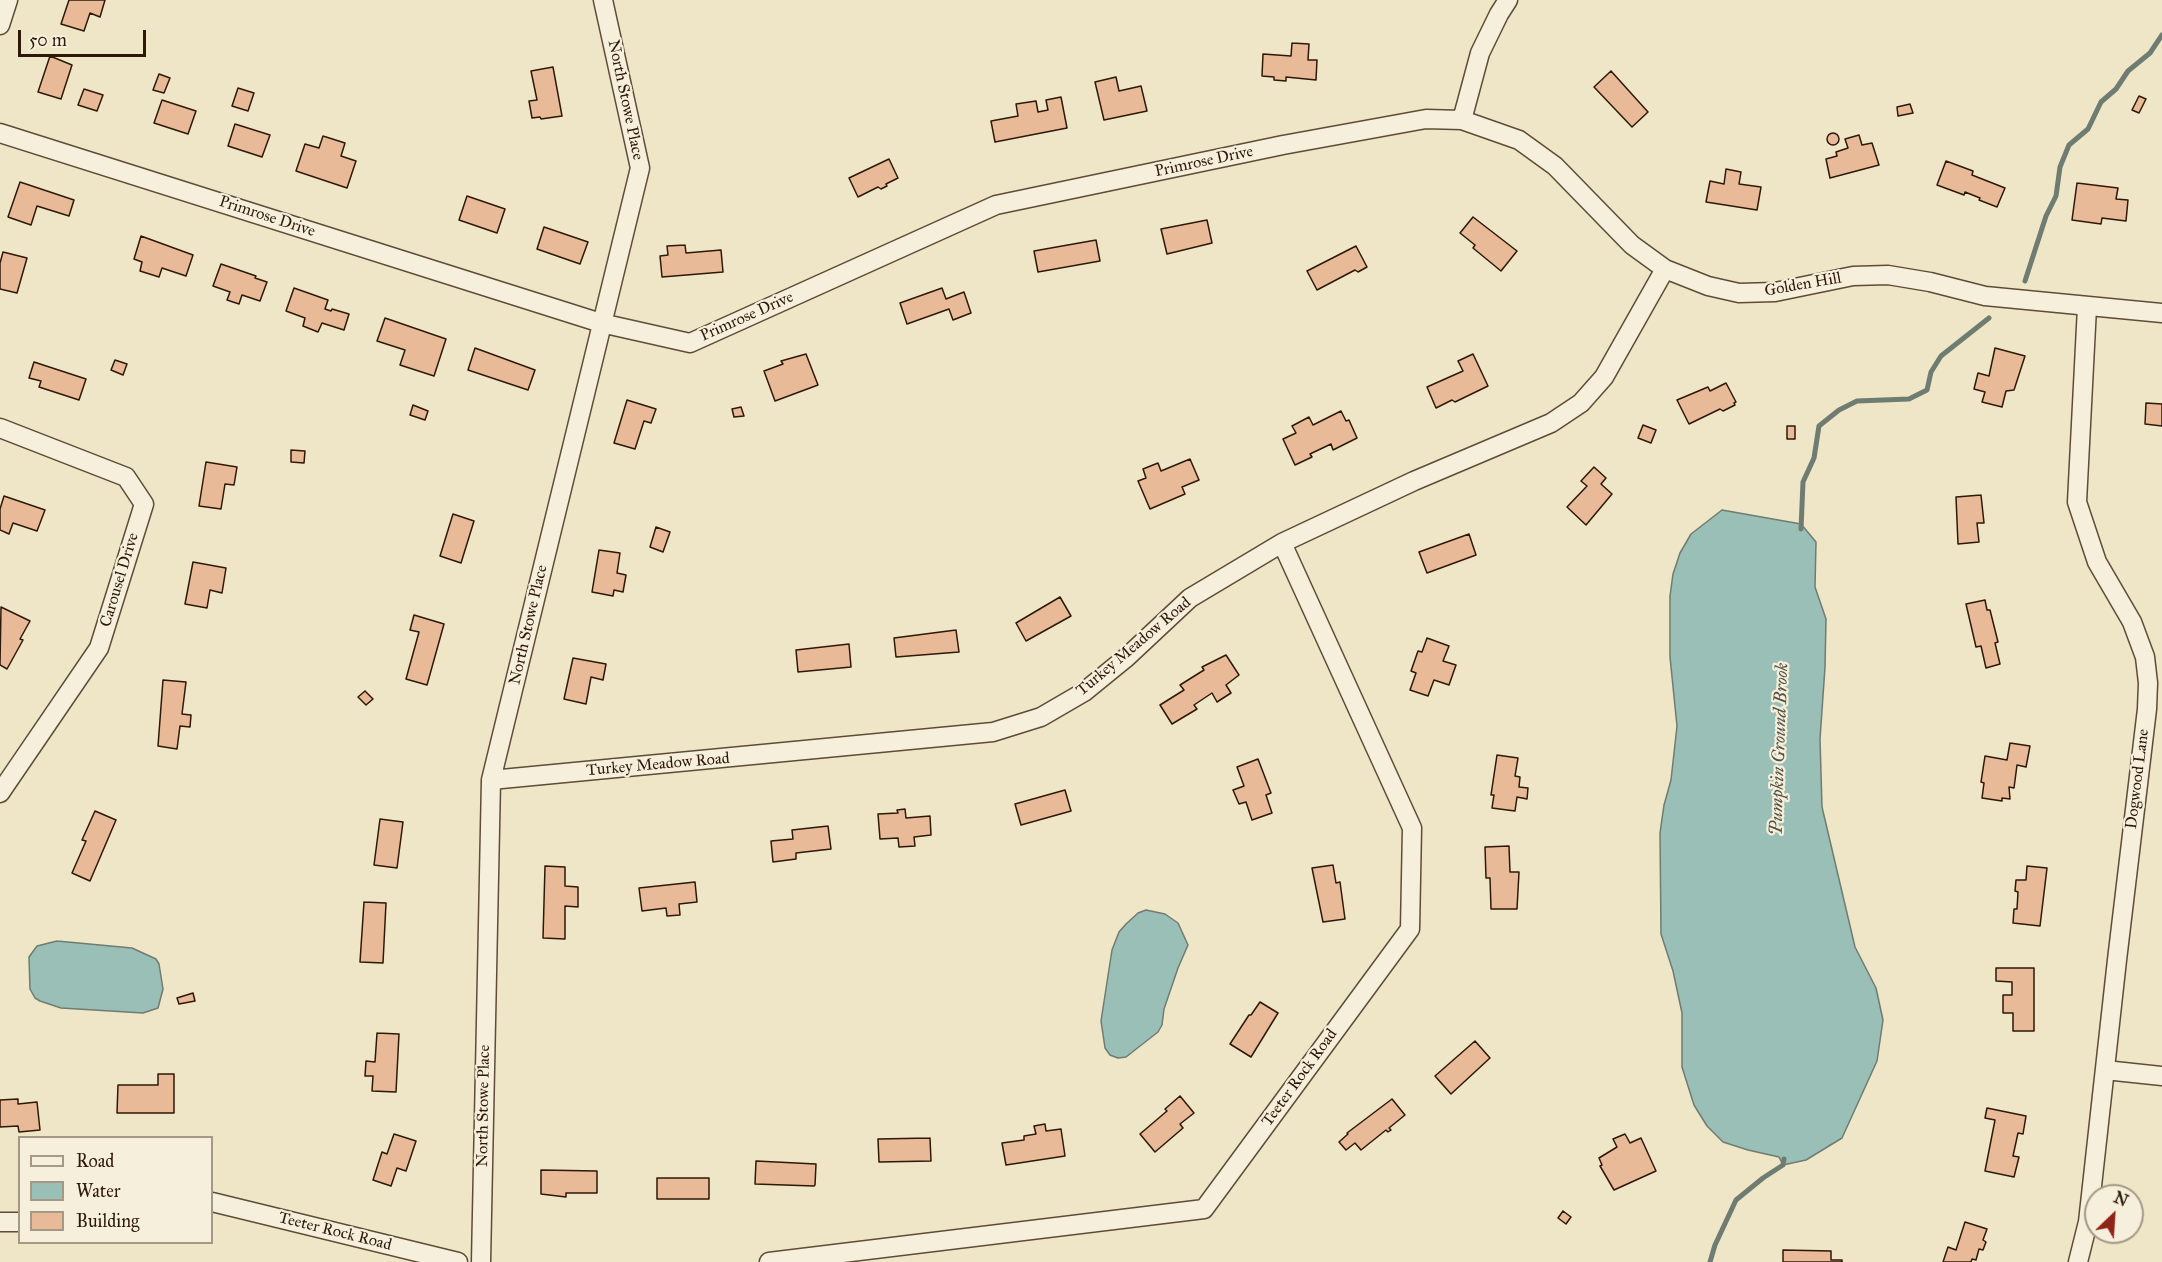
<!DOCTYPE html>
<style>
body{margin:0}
#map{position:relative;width:2162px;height:1262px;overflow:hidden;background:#efe6c7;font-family:"IM FELL Great Primer",serif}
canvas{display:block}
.legend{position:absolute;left:18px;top:1136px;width:195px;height:108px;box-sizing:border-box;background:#f5efdb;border:2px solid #a59986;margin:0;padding:8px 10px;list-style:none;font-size:18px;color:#2e1807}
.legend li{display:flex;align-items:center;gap:12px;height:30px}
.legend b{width:30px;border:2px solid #a59986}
.north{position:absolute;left:2084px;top:1184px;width:60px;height:60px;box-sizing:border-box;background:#f5efdb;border:2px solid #a59986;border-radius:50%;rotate:25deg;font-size:16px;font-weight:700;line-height:24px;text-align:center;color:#2e1807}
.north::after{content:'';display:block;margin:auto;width:21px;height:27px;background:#8f2418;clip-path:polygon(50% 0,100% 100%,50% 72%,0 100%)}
.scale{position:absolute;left:18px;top:30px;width:128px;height:27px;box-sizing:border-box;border:3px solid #2e1807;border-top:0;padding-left:8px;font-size:18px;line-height:21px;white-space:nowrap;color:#2e1807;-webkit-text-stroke:4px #f5efdb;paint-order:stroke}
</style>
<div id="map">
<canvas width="2162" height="1262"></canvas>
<ul class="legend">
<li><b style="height:8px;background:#f5efdb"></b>Road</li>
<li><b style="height:16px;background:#9abfb7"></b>Water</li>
<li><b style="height:16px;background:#e8ba97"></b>Building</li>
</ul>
<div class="north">N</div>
<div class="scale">50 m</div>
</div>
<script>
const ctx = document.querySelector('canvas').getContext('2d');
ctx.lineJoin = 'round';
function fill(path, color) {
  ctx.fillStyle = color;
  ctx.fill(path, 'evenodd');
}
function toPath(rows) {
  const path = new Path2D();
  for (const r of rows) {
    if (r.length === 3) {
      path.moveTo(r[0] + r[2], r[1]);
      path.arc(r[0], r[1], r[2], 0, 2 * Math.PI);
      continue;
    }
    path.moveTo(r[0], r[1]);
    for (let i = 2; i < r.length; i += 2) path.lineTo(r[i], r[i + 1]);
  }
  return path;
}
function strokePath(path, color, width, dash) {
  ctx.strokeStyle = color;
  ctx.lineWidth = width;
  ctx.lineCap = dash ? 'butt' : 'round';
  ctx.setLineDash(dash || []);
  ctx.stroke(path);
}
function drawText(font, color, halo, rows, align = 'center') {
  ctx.font = font + ' "IM FELL Great Primer",serif';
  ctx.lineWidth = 4.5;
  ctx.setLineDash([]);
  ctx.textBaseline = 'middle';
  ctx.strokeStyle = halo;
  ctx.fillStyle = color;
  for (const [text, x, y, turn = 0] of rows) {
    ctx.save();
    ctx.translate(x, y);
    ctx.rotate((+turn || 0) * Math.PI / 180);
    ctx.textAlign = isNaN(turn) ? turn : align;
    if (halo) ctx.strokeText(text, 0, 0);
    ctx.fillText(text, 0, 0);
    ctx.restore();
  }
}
const water = toPath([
 [1722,510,1801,524,1816,542,1815,587,1826,619,1825,667,1820,739,1822,807,1855,947,1876,988,1883,1020,1877,1061,1842,1138,1806,1160,1783,1165,1779,1157,1748,1150,1723,1142,1707,1126,1694,1105,1682,1067,1682,1013,1673,971,1661,934,1660,833,1664,805,1671,780,1677,726,1670,657,1670,596,1673,574,1680,553,1691,534,1722,510],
 [1146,910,1165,914,1178,923,1188,945,1178,968,1164,1009,1162,1025,1158,1032,1126,1057,1118,1058,1110,1055,1105,1048,1101,1021,1112,950,1119,932,1126,924,1138,913,1146,910],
 [57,941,132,948,156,959,159,964,163,989,158,1008,143,1013,61,1008,40,1001,35,998,30,989,29,957,37,946,57,941]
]);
fill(water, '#9abfb7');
strokePath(water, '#6f7c71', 1.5);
strokePath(toPath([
 [2025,281,2046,216,2056,196,2060,167,2069,145,2088,129,2101,102,2116,89,2128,71,2150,53,2162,35],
 [1801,529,1803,482,1814,458,1819,426,1839,410,1857,401,1909,399,1927,390,1931,372,1941,356,1989,318],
 [1710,1262,1715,1245,1736,1200,1763,1178,1783,1165,1784,1159]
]), '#6f7c71', 5);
const building = toPath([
 [69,0,105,0,100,17,90,13,84,31,61,24,69,0],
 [1292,43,1309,44,1308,60,1317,60,1316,80,1286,77,1286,81,1274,80,1274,77,1262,76,1263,54,1291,56,1292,43],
 [50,56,72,65,61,99,38,92,50,56],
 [553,67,562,116,541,119,540,117,532,118,529,101,537,100,531,71,553,67],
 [1611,71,1648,112,1632,127,1594,87,1611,71],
 [159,74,170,78,164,93,153,90,159,74],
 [1116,77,1119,91,1141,86,1147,111,1104,120,1095,82,1116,77],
 [238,88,254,93,248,111,232,106,238,88],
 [84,89,103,95,97,111,78,105,84,89],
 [2139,96,2146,99,2139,113,2132,110,2139,96],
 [1061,97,1067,128,995,142,991,121,1018,116,1016,104,1036,101,1038,112,1048,110,1046,100,1061,97],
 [162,100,196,111,188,134,154,123,162,100],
 [1910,104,1913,113,1898,116,1897,107,1910,104],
 [235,124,270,135,262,157,228,146,235,124],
 [1833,139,6],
 [1859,135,1862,145,1872,143,1879,165,1830,178,1826,159,1837,156,1836,152,1848,148,1845,139,1859,135],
 [323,136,345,143,341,156,356,161,347,188,296,171,305,144,319,148,323,136],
 [889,159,898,178,886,184,887,186,881,189,878,187,858,197,849,178,889,159],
 [1946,161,1973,171,1972,175,2005,188,1997,207,1979,200,1980,198,1965,192,1964,195,1937,185,1946,161],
 [1726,169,1741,172,1739,184,1761,187,1757,210,1706,202,1710,181,1724,184,1726,169],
 [20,182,74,200,69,216,37,206,31,225,8,217,20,182],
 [2077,183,2118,188,2116,199,2128,200,2126,221,2102,218,2101,224,2072,220,2077,183],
 [467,196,505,209,497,233,459,220,467,196],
 [1473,217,1517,251,1501,271,1473,248,1475,245,1460,233,1473,217],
 [1207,220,1212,243,1167,254,1161,229,1207,220],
 [544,227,588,242,580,264,537,249,544,227],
 [141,236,193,255,186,276,162,268,159,277,140,271,142,262,134,259,141,236],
 [1096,240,1100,261,1038,272,1034,251,1096,240],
 [685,245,686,253,721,250,723,272,662,277,660,256,668,255,667,246,685,245],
 [1356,246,1367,267,1358,272,1355,270,1317,290,1307,271,1356,246],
 [3,252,27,258,17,293,0,289,0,263,3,252],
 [221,264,256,276,255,278,267,282,260,301,242,295,239,304,227,300,230,292,213,286,221,264],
 [294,288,328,300,325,309,331,311,332,309,349,314,344,330,322,323,318,332,303,326,305,318,286,311,294,288],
 [942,288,946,299,964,292,971,313,953,320,949,309,907,324,900,303,942,288],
 [385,318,446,339,434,376,400,365,405,350,377,341,385,318],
 [475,348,535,370,528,390,468,370,475,348],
 [1995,348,2025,356,2014,390,2006,391,2002,407,1982,402,1985,392,1974,389,1978,373,1989,376,1995,348],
 [806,354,818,385,775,401,764,371,783,364,781,361,806,354],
 [1473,354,1488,386,1455,402,1452,400,1436,408,1427,387,1463,371,1458,361,1473,354],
 [115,360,127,364,123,375,111,370,115,360],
 [34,362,86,379,79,400,39,387,41,381,29,378,34,362],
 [1726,383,1736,402,1734,403,1735,405,1723,411,1720,409,1689,424,1677,400,1708,387,1710,391,1726,383],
 [627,400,656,409,651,423,644,421,635,449,614,443,627,400],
 [2146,403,2162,404,2162,426,2145,424,2146,403],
 [413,405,428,411,425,420,410,415,413,405],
 [741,407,744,416,734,417,732,409,741,407],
 [1341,411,1346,421,1349,420,1357,438,1333,450,1331,444,1310,454,1312,457,1295,465,1283,439,1296,433,1292,426,1309,417,1313,425,1341,411],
 [1643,425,1656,430,1651,443,1638,438,1643,425],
 [1787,426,1795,426,1795,439,1787,439,1787,426],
 [291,450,305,451,304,463,291,462,291,450],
 [1190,459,1199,480,1182,487,1185,494,1150,509,1138,481,1146,478,1143,469,1158,463,1161,471,1190,459],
 [206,462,237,467,234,485,225,484,221,509,199,506,206,462],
 [1594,467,1606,478,1601,484,1612,494,1586,525,1567,507,1587,486,1581,481,1594,467],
 [1981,495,1984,523,1977,523,1979,542,1958,544,1956,497,1981,495],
 [4,496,45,510,37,531,13,523,9,534,0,530,0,509,4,496],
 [453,514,474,521,461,563,440,556,453,514],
 [656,527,670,532,663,552,650,547,656,527],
 [1469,534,1476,555,1427,573,1419,552,1469,534],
 [599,550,620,553,617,573,626,575,623,592,614,590,613,596,592,592,599,550],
 [193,562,226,568,222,593,210,590,207,608,185,604,193,562],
 [1060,597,1071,616,1026,641,1016,623,1060,597],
 [1985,600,1987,610,1990,610,1998,642,1995,643,2000,664,1986,668,1981,646,1976,647,1966,604,1985,600],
 [1,607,30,621,20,639,23,640,7,669,0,665,1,607],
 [414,615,444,624,427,685,406,679,419,632,410,630,414,615],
 [956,630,959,652,896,657,894,638,956,630],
 [1427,638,1449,646,1443,661,1456,665,1449,685,1434,680,1428,696,1410,690,1416,673,1411,671,1418,651,1422,652,1427,638],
 [849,644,851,667,798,672,796,650,849,644],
 [1226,655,1239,675,1226,685,1231,693,1217,702,1212,693,1194,705,1197,709,1172,724,1160,705,1184,690,1180,685,1204,670,1202,667,1226,655],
 [573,658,606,664,603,680,591,677,586,704,564,699,573,658],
 [163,680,186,682,182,714,191,715,190,727,180,726,177,749,158,746,163,680],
 [365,691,373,699,366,705,358,697,365,691],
 [2010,743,2030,746,2026,767,2017,765,2014,788,2009,787,2010,799,2002,798,2002,801,1982,798,1984,783,1981,782,1985,756,2007,760,2010,743],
 [1497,755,1518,758,1515,776,1520,777,1519,787,1528,788,1527,799,1517,797,1515,811,1492,808,1494,795,1491,795,1497,755],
 [1258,759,1271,793,1266,795,1272,813,1252,820,1246,802,1239,804,1233,790,1244,786,1237,767,1258,759],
 [1065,790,1071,811,1021,825,1015,804,1065,790],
 [905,809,906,818,930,816,931,835,914,837,915,846,899,847,898,838,880,839,878,814,898,813,897,810,905,809],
 [95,811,116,820,90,881,72,873,86,841,82,840,95,811],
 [380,819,403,822,397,868,374,865,380,819],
 [828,826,831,849,796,853,796,859,773,862,771,841,793,839,792,830,828,826],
 [1509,846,1510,872,1519,872,1517,909,1491,909,1490,878,1486,878,1485,847,1509,846],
 [1333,865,1336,883,1340,882,1345,919,1323,922,1312,868,1333,865],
 [545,866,565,867,565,886,578,887,578,907,565,906,565,939,543,938,545,866],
 [2027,866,2047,868,2040,926,2013,923,2014,909,2017,909,2018,892,2015,891,2016,880,2026,880,2027,866],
 [695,882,697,902,679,904,680,915,667,916,666,908,642,911,639,888,695,882],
 [364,902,386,903,383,963,360,962,364,902],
 [1996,968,2034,968,2034,1031,2013,1031,2013,1013,2003,1013,2003,995,2012,995,2012,982,1996,981,1996,968],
 [193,993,195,1001,179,1004,177,998,193,993],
 [1260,1002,1278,1013,1251,1057,1230,1044,1249,1015,1251,1015,1260,1002],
 [377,1033,399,1034,396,1092,372,1091,373,1076,365,1076,366,1061,375,1062,377,1033],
 [1475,1041,1490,1058,1451,1094,1435,1076,1475,1041],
 [158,1074,174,1074,174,1113,117,1113,118,1085,158,1085,158,1074],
 [1180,1096,1194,1113,1180,1124,1183,1128,1155,1152,1140,1134,1167,1111,1165,1109,1180,1096],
 [18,1099,18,1104,37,1102,40,1130,19,1132,18,1126,0,1127,0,1100,18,1099],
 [1392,1099,1405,1115,1389,1128,1391,1130,1388,1132,1386,1130,1361,1150,1355,1143,1346,1150,1339,1142,1348,1134,1347,1133,1392,1099],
 [1987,1108,2026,1116,2023,1134,2018,1133,2013,1156,2019,1157,2014,1177,1985,1171,1995,1120,1985,1118,1987,1108],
 [1045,1124,1046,1131,1061,1129,1065,1156,1006,1165,1002,1143,1024,1140,1024,1136,1036,1134,1034,1126,1045,1124],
 [394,1134,416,1141,406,1171,397,1168,391,1186,373,1180,382,1152,387,1154,394,1134],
 [1625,1134,1630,1143,1641,1138,1656,1171,1614,1190,1600,1166,1602,1165,1599,1158,1617,1147,1613,1139,1625,1134],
 [930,1138,931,1161,879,1162,878,1139,930,1138],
 [756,1161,816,1164,815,1185,814,1186,755,1184,756,1161],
 [541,1170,597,1171,597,1193,566,1193,566,1197,541,1194,541,1170],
 [657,1178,709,1178,709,1199,657,1199,657,1178],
 [1563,1211,1571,1217,1566,1224,1558,1218,1563,1211],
 [1965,1222,1987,1229,1983,1240,1986,1242,1983,1250,1979,1249,1976,1260,1972,1259,1971,1262,1943,1262,1948,1247,1956,1250,1965,1222],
 [1783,1250,1831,1251,1831,1260,1842,1260,1842,1262,1783,1262,1783,1250]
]);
fill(building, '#e8ba97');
strokePath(building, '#2e1807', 1.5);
const street = toPath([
 [0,25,8,0],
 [1462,120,1480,53,1499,14,1508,0],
 [0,133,601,323,690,343,996,205,1283,145,1426,119,1462,120,1519,140,1555,166,1632,245,1665,269,1708,286,1739,293,1775,292,1853,276,1888,275,1930,282,1985,296,2162,313],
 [0,428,126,477,144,504,99,648,0,793],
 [491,780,993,732,1041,717,1084,692,1127,657,1190,598,1282,543,1414,481,1551,423,1581,403,1604,377,1665,269],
 [2105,1070,2162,1076],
 [212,1202,458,1262],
 [0,1222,20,1222],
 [481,1262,491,780,640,168,603,0],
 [769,1262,1204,1209,1410,929,1412,828,1282,543],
 [2078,1262,2088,1222,2117,960,2147,709,2148,683,2145,657,2132,622,2097,562,2077,502,2087,307]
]);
strokePath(street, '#5e4c37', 21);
strokePath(street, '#f5efdb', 18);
drawText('16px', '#2e1807', '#f5efdb', [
 ["North Stowe Place",625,100,78],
 ["Primrose Drive",1204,162,-12],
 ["Primrose Drive",267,217,18],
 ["Golden Hill",1803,285,-10],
 ["Primrose Drive",747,317,-24],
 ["Carousel Drive",120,580,-73],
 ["North Stowe Place",529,625,-77],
 ["Turkey Meadow Road",1134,647,-40],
 ["Turkey Meadow Road",658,765,-5],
 ["Dogwood Lane",2138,779,-83],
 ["Teeter Rock Road",1300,1078,-54],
 ["North Stowe Place",484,1106,-89],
 ["Teeter Rock Road",335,1232,14]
]);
drawText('italic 18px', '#545245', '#f5efdb', [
 ["Pumpkin Ground Brook",1780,749,-88]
]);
</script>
